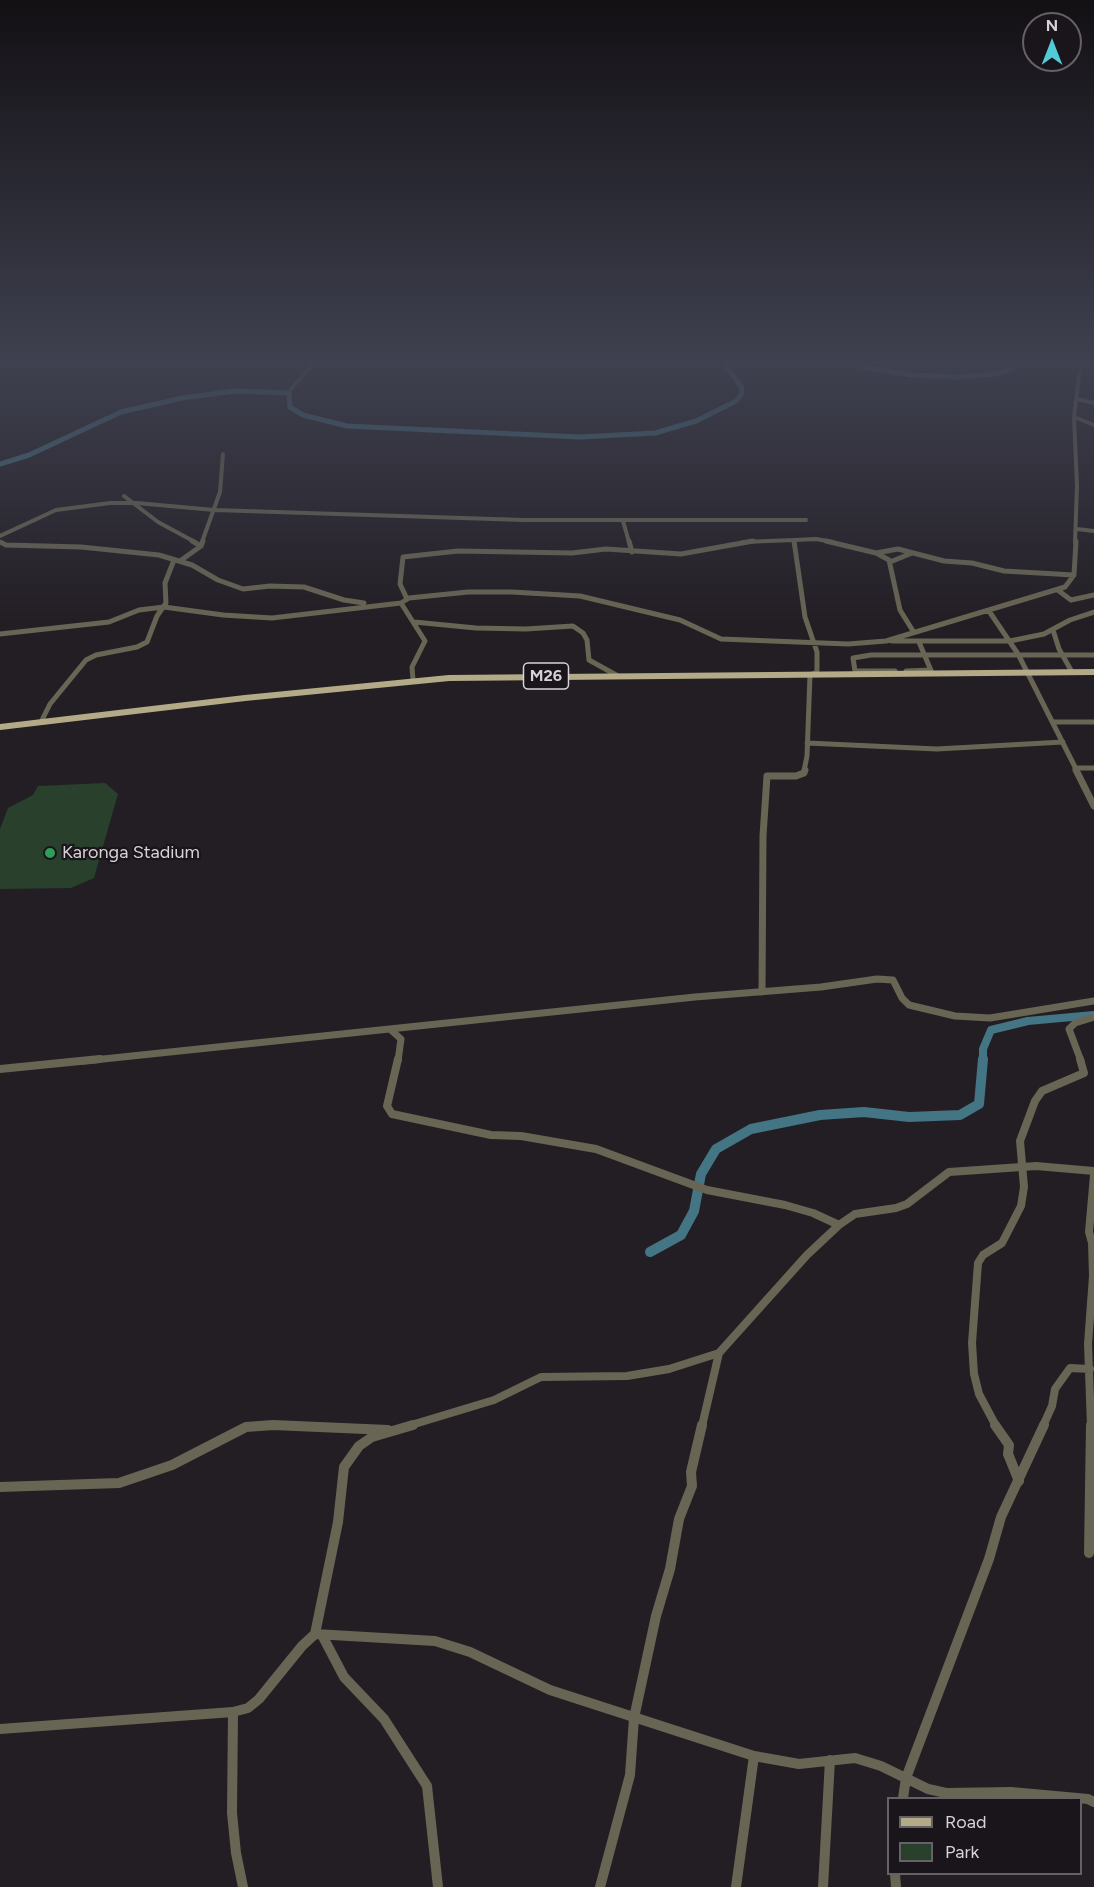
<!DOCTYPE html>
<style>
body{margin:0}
#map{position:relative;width:1094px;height:1887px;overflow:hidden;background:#231e24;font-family:Figtree,sans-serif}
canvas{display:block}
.legend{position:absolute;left:887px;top:1797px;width:195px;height:78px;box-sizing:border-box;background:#1a151b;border:2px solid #656166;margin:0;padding:8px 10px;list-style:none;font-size:18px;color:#d6d3d7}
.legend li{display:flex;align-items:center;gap:12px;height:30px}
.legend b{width:30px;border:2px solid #656166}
.north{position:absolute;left:1022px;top:12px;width:60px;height:60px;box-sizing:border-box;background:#1a151b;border:2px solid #656166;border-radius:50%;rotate:0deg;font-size:16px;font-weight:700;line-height:24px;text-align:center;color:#d6d3d7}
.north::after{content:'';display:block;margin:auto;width:21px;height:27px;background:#52cbd9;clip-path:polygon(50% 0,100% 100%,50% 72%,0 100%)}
</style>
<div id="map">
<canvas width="1094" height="1887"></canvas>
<ul class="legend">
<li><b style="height:8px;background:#b3ab87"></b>Road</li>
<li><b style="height:16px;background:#29402d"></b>Park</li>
</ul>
<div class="north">N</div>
</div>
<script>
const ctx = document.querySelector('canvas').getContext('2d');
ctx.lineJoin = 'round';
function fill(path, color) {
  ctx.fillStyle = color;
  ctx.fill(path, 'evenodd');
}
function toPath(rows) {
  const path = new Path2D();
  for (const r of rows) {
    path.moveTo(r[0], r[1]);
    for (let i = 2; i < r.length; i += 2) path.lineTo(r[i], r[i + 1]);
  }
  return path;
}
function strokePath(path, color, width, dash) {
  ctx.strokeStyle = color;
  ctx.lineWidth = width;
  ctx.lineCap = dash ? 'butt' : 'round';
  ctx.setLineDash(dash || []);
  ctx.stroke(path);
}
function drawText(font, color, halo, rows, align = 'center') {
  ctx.font = font + ' Figtree,sans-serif';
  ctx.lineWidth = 4.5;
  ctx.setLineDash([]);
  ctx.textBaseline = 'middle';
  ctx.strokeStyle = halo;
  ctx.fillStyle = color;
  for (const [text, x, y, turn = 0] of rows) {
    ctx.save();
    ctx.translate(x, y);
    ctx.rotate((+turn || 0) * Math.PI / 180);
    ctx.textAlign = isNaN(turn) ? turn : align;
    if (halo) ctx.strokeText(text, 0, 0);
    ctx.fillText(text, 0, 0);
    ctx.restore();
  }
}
fill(toPath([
 [105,783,118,794,94,878,71,888,0,889,0,829,8,808,33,795,38,786]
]), '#29402d');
strokePath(toPath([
 [844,360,865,367,911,375,959,377,996,374,1011,369,1024,360],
 [0,464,29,455,121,412,182,398,235,391,289,393,290,407,303,415,347,426,580,437,655,433,696,421,736,401,741,395,742,388,722,360]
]), '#437584', 5);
strokePath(toPath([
 [983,1061,983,1049,991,1030,1028,1021,1094,1015]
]), '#437584', 8);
strokePath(toPath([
 [650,1252,681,1235,694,1211,701,1174,716,1149,751,1129,820,1115,864,1112,909,1117,960,1115,979,1104,983,1059]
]), '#437584', 10);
strokePath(toPath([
 [291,389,317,360],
 [1077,399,1094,403],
 [1074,417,1094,425],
 [124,496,158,522,195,542],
 [623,521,629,542],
 [1077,529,1094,531],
 [0,536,56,510,110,503,137,503,214,510,524,520,806,520],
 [794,540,816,539,833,542],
 [202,542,220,492,223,454],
 [743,542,794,540,794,542],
 [1075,542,1077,486,1074,417,1079,376,1084,360]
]), '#696554', 4);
strokePath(toPath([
 [629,541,632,552],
 [794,541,805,617,817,652,817,672,810,675,807,756,804,771],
 [826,541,876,553,889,560,900,610,913,631],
 [0,542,6,545,81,547,159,555,192,565,218,580,243,589,270,586,304,587,344,600,364,603],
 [201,546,203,541],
 [876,553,898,549,944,561,972,563,1004,571,1074,575],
 [180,561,201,546,192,541],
 [890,562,912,553],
 [1059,591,1071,600,1094,595],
 [407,599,400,584,403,557,458,551,572,553,606,549,681,554,753,541],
 [401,603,425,641,412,667,413,680],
 [989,611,1018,654,1077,771],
 [414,622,476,628,526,629,573,626,583,633,587,640,589,660,618,676],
 [1053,630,1059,649,1072,672],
 [0,634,109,622,139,610,164,607,223,615,272,618,401,603,409,598,468,592,512,592,580,596,680,620,721,639,848,644,886,641,1065,587,1074,575,1076,541],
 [892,641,1010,641,1044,634,1070,620,1094,612],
 [919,642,932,673],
 [895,671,855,671,853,658,871,655,1094,655],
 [906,671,931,670],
 [41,722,50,704,86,660,96,655,137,647,147,642,157,616,166,603,165,583,174,560],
 [1053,722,1094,722],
 [807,743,937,749,1063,742],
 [1075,768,1094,768]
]), '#696554', 5);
strokePath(toPath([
 [1076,770,1094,806],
 [762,992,763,836,767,776,796,776,804,773,805,770],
 [392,1031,401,1039,398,1061],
 [84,1061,695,997,821,987,877,979,893,980,902,998,909,1005,955,1016,990,1018,1094,1001],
 [1081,1061,1069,1029,1075,1023,1094,1017]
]), '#696554', 7);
strokePath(toPath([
 [398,1059,387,1106,392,1114,491,1135,521,1136,596,1149,707,1190,785,1205,813,1213,839,1225],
 [0,1069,100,1059],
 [257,1426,299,1426],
 [408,1426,494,1400,541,1377,627,1376,669,1369,719,1353,807,1255,839,1225,855,1214,896,1208,907,1204,949,1172,1036,1166,1094,1171],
 [702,1426,719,1353],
 [996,1426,979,1394,974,1374,972,1343,978,1263,983,1255,1002,1243,1021,1206,1024,1187,1020,1141,1035,1101,1042,1091,1084,1073,1080,1059],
 [1043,1426,1052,1406,1055,1389,1070,1368,1090,1369],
 [1091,1426,1088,1344,1093,1276,1092,1243,1089,1232,1094,1175]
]), '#696554', 8);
strokePath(toPath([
 [995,1425,1009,1445,1008,1454,1019,1481],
 [0,1487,119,1483,172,1465,246,1427,273,1425,388,1430],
 [1089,1553,1091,1425],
 [315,1634,338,1522,344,1467,359,1446,372,1437,413,1425],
 [322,1635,344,1677,384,1719,427,1786,438,1887],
 [233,1712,232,1813,236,1853,243,1887],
 [0,1729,233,1712,248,1708,259,1699,302,1646,315,1634,435,1641,470,1652,550,1690,754,1756,799,1764,855,1758,881,1766,928,1789,946,1793,1011,1792,1088,1799,1094,1802],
 [903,1798,906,1778,989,1559,1001,1517,1044,1425],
 [895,1874,896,1887],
 [600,1887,630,1775,634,1718,656,1616,670,1569,679,1519,692,1486,691,1472,702,1425],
 [736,1887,754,1756],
 [823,1887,830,1760]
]), '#696554', 10);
strokePath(toPath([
 [0,727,245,698,449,678,1094,672]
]), '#b3ab87', 6);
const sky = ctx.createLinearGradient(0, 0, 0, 625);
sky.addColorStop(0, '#131014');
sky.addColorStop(0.58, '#3f4150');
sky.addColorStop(1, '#3f415000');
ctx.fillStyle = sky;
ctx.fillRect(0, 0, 1094, 625);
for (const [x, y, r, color] of [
 [50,853,6,"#2e9e5b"]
]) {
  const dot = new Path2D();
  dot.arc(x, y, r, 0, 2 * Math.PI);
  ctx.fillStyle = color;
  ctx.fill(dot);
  strokePath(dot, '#1a151b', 2);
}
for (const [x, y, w] of [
 [546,676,45]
]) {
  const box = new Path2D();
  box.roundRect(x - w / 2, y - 13, w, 26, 4.5);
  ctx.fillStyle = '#1a151b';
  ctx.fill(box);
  strokePath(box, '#d6d3d7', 1.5);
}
drawText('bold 16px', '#d6d3d7', null, [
 ["M26",546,676]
]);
drawText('18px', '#d6d3d7', '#1a151b', [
 ["Karonga Stadium",62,853]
], 'left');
</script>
